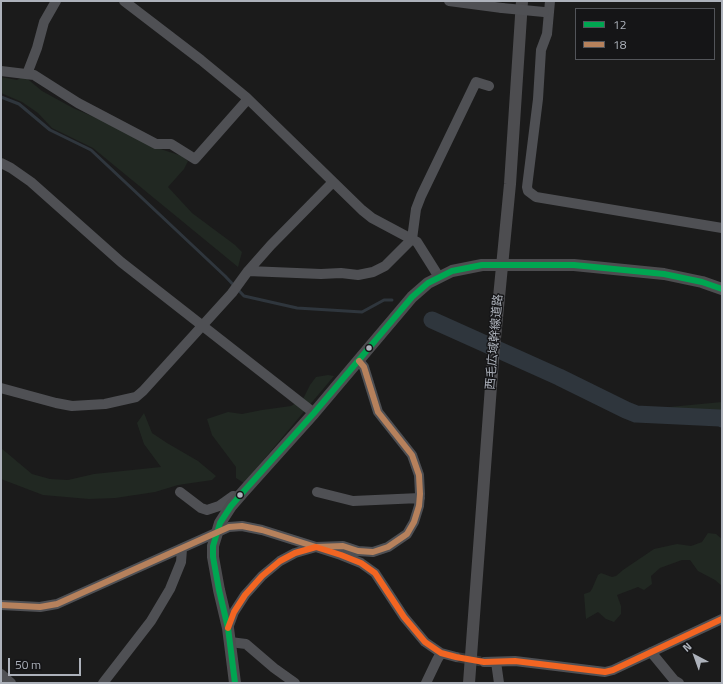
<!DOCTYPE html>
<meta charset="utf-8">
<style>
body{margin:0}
#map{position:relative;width:723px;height:684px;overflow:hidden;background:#1b1b1b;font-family:"Titillium Web",sans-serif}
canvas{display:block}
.frame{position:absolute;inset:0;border:2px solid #adb2bb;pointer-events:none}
.legend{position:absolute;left:575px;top:8px;width:140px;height:52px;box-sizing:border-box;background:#151517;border:1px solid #525459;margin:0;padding:5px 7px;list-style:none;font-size:12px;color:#adb2bb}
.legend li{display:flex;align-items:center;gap:8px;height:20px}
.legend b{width:20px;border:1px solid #525459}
.north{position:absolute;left:675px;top:636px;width:40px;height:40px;-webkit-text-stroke:3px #151517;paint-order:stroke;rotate:319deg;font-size:11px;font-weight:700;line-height:16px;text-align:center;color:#adb2bb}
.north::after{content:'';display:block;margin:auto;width:14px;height:18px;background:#adb2bb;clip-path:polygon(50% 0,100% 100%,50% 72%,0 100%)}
.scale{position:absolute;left:8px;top:658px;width:73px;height:18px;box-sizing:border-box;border:2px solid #adb2bb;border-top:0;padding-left:5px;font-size:12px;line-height:14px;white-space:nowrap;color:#adb2bb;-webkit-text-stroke:3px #151517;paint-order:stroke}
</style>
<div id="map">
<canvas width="723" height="684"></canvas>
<div class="frame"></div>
<ul class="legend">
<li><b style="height:5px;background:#00a651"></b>12</li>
<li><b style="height:5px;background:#b6815c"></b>18</li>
</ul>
<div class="north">N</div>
<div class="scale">50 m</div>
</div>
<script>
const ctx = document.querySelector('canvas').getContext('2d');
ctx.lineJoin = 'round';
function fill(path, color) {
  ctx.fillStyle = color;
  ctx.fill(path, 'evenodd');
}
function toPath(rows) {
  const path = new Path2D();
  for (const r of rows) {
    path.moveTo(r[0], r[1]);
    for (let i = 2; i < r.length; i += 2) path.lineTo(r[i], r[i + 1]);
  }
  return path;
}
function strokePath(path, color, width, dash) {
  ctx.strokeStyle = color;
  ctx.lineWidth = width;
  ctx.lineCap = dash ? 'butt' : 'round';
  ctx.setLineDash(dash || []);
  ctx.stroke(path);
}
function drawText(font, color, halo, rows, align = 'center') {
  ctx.font = font + ' "Titillium Web","Noto Sans JP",sans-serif';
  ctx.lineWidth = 3;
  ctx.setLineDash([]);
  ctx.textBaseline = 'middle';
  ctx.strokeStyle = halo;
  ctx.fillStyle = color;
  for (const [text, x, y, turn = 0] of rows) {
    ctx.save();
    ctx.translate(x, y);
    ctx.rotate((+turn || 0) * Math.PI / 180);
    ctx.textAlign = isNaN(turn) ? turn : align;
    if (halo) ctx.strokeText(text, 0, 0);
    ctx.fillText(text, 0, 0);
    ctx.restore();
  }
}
fill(toPath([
 [24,76,42,91,73,108,108,123,154,147,182,156,188,161,184,169,168,187,192,213,235,245,242,252,238,267,93,148,52,128,38,113,22,102,1,93,1,77,17,80],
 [328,375,334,376,244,483,236,478,236,467,212,435,207,419,228,412,242,414,262,410,291,406,303,399,310,385,316,377],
 [722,402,722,428,712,422,656,417,655,414,659,408],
 [144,413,152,433,167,443,198,461,216,476,212,480,178,485,155,492,115,498,89,499,43,495,1,479,1,448,32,474,50,479,68,480,94,474,161,467,144,444,137,423],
 [708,533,716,534,722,539,722,586,715,580,698,571,690,560,682,560,660,568,651,576,652,584,644,590,638,587,617,595,621,606,621,614,614,622,606,619,598,612,586,619,584,594,590,592,592,589,598,575,601,573,612,577,616,576,623,570,654,549,677,544,691,546,702,542]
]), '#212822');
strokePath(toPath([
 [1,97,19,104,50,130,91,150,225,276,244,296,297,308,362,312,384,300,392,300]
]), '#2f363d', 3);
strokePath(toPath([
 [432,320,559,377,626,410,636,414,720,418,722,419]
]), '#2f363d', 17);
strokePath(toPath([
 [456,657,484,662]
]), '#38393b', 10, [10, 5]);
strokePath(toPath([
 [124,1,201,60,246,97,362,210,372,218,417,242,439,277],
 [449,1,502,8],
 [550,1,547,34,541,50,538,99,527,187,528,191,536,197,722,228],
 [1,71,34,75,78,103,156,144,171,144,195,159,248,99],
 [27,74,37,48,44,22,56,1],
 [1,163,11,168,31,182,121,262,314,413],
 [248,271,321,274,341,273,358,275,373,272,385,266,412,239,416,209,421,196,476,82,489,86],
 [1,388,56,403,72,406,105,404,136,397,143,391,232,293,248,271,271,245,332,183],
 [180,492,201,508,207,510,219,506,233,496,238,497],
 [317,492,353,501,420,498],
 [1,605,40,607,57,604,229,527,242,526,262,530,316,547,343,546,358,551,373,552,388,547,407,534,414,522,419,506,420,494,419,475,412,455,378,412,364,367,359,361],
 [228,628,234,612,245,595,262,576,280,561,295,553,316,547,341,555,361,563,375,573,404,617,425,642,441,653,456,657],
 [230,642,246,644,274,668,295,683],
 [651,652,674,680,679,683],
 [484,662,515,661,605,672,613,670,722,619],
 [496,662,499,683],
 [1,674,11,683],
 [103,683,151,621,170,589,181,562,182,549],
 [426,683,437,660,441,653]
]), '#4f5054', 10);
strokePath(toPath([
 [235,683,228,628,219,590,213,557,213,546,220,523,231,506,244,491,314,413,412,297,428,283,452,271,482,265,574,265,664,274,702,282,722,289],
 [469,683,493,359,510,184,522,1]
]), '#4d4d50', 12);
strokePath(toPath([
 [502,8,544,12]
]), '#4f5054', 10);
strokePath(toPath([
 [235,683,228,628,219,590,213,557,213,546,220,523,231,506,244,491,314,413,412,297,428,283,452,271,482,265,574,265,664,274,702,282,722,289]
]), '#00a651', 6);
strokePath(toPath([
 [1,605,40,607,57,604,229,527,242,526,262,530,316,547,343,546,358,551,373,552,388,547,407,534,414,522,419,506,420,494,419,475,412,455,378,412,364,367,359,361]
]), '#b6815c', 6);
strokePath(toPath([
 [228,628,234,612,245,595,262,576,280,561,295,553,316,547,341,555,361,563,375,573,404,617,425,642,441,653,456,657,484,662,515,661,605,672,613,670,722,619]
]), '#f26522', 6);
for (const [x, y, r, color] of [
 [369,348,3.5,"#adb2bb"],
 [240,495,3.5,"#adb2bb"]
]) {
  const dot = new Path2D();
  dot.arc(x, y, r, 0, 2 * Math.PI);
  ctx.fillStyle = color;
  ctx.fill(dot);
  strokePath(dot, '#151517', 1.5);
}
drawText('12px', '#adb2bb', '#151517', [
 ["西毛広域幹線道路",495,342,-85]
]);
</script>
